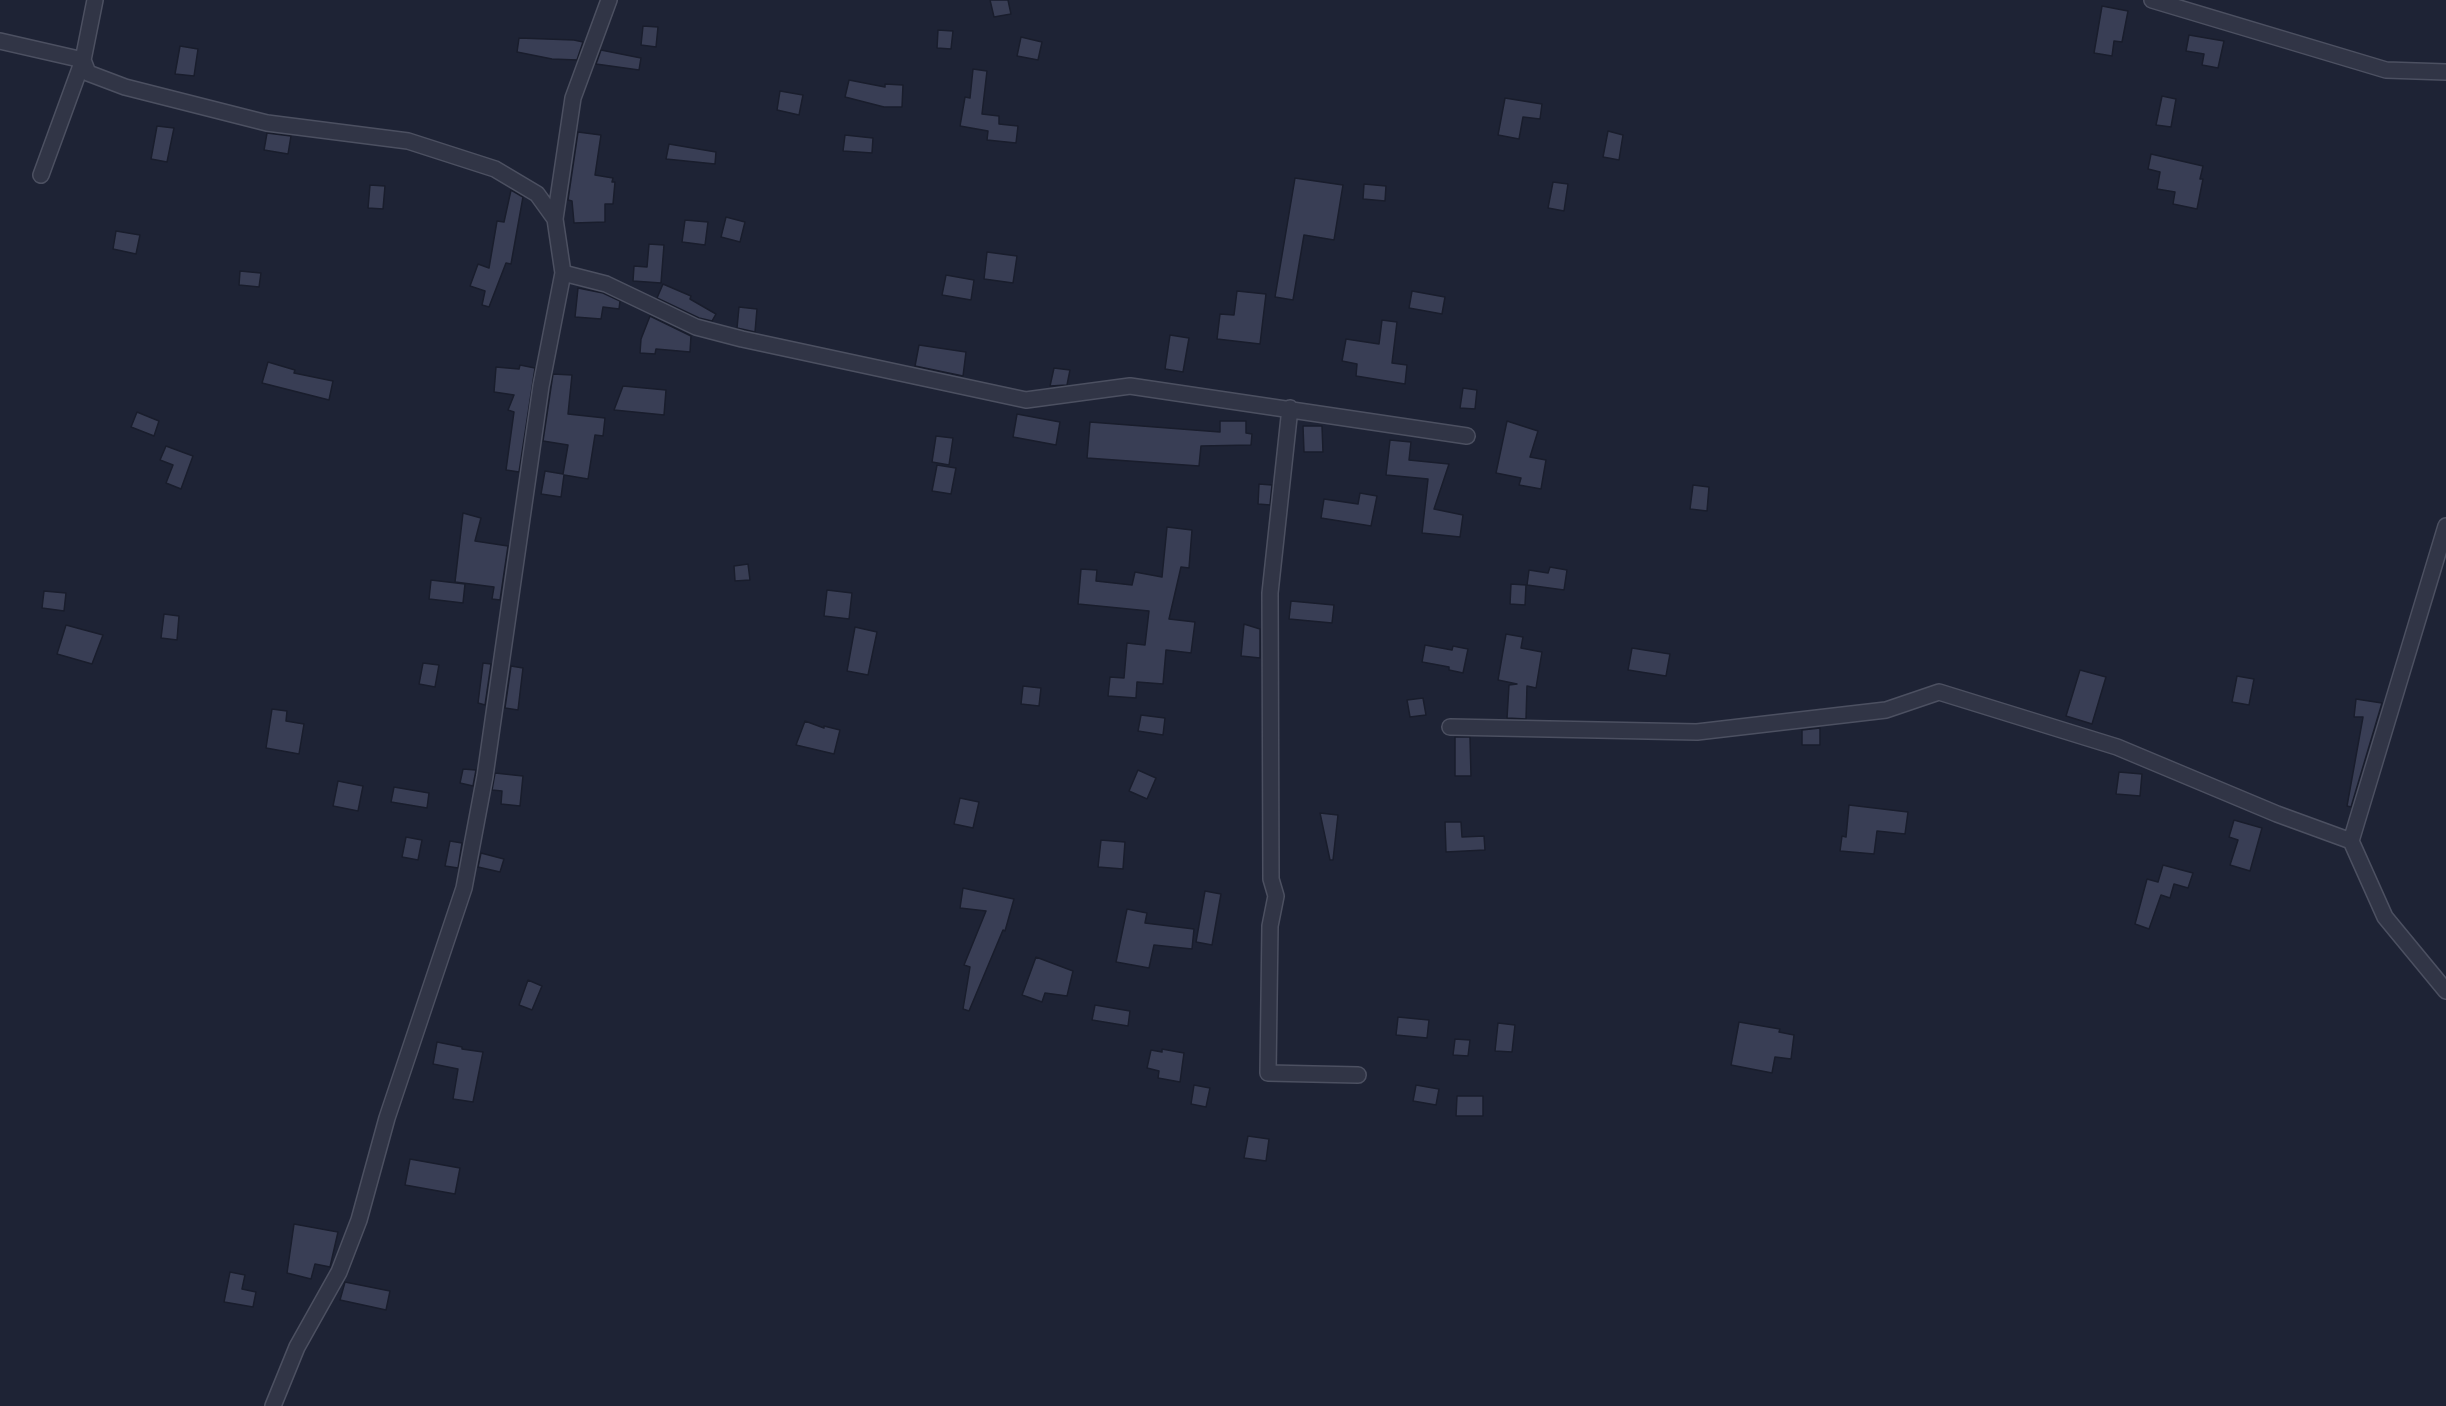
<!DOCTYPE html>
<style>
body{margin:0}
canvas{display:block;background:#1e2335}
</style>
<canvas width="2446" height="1406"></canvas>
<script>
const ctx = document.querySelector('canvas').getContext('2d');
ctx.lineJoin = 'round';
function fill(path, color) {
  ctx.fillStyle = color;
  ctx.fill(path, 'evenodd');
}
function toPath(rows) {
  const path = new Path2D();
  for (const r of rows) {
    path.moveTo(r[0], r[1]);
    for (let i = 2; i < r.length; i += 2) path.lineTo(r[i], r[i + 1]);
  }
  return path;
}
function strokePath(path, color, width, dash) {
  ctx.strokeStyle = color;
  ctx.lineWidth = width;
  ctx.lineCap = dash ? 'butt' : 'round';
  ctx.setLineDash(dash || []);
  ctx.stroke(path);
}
const building = toPath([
 [990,0,1008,0,1011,14,994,17,990,0],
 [2102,6,2128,11,2122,42,2114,41,2112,56,2094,53,2102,6],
 [643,26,658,27,656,47,641,45,643,26],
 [938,30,953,31,951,49,937,48,938,30],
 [2189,35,2224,41,2218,68,2202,65,2204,54,2186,51,2189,35],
 [1021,37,1042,42,1038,60,1017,56,1021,37],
 [519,38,574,40,583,42,577,60,552,59,517,52,519,38],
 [180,46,198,49,194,76,175,74,180,46],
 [601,50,641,58,639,70,596,64,601,50],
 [973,69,987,71,982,114,999,116,999,124,1018,126,1016,143,987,140,988,131,960,126,965,97,970,98,973,69],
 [849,80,885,87,885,84,903,85,902,107,884,107,845,97,849,80],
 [780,91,803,95,799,115,777,110,780,91],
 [2162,96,2176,99,2171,127,2156,125,2162,96],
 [1505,98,1542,104,1540,119,1523,117,1519,139,1498,135,1505,98],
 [157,126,174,128,167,162,151,159,157,126],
 [1608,131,1623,135,1619,160,1603,157,1608,131],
 [578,132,601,135,595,175,613,178,612,182,615,182,613,204,605,204,605,222,574,223,572,201,568,200,578,132],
 [267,133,291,136,288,154,264,150,267,133],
 [845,135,873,138,872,153,843,151,845,135],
 [669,144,716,152,715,164,666,159,669,144],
 [2151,154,2203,166,2200,179,2203,179,2197,209,2173,204,2175,192,2157,189,2160,172,2148,169,2151,154],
 [1295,178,1343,185,1334,240,1304,235,1293,300,1275,297,1295,178],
 [1553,182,1568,184,1564,211,1548,208,1553,182],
 [1364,184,1386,186,1385,201,1363,199,1364,184],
 [370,185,385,186,383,209,368,208,370,185],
 [511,190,523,197,511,264,506,263,489,307,482,305,485,291,470,286,478,264,489,268,497,221,504,222,511,190],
 [726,217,745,222,740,242,721,237,726,217],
 [685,220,708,222,705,245,682,242,685,220],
 [116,231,140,235,136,254,113,249,116,231],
 [649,244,664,245,661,283,633,281,634,266,647,267,649,244],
 [987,252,1017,256,1013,283,984,279,987,252],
 [240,271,261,273,259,287,239,285,240,271],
 [946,275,974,280,971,300,942,295,946,275],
 [663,284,691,296,690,299,716,314,712,321,699,318,657,298,663,284],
 [578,288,603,293,620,301,619,309,603,307,601,319,575,317,578,288],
 [1237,291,1266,294,1260,344,1217,339,1220,314,1234,315,1237,291],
 [1412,291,1445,297,1442,314,1409,308,1412,291],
 [739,307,757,309,755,332,737,328,739,307],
 [650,316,691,336,690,352,656,349,655,354,640,353,641,339,650,316],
 [1382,320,1397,322,1392,363,1407,365,1405,384,1356,376,1357,364,1342,361,1346,339,1379,344,1382,320],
 [1170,335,1189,338,1183,372,1165,369,1170,335],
 [919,345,966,352,963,376,915,366,919,345],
 [268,362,295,370,294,373,333,381,329,400,262,383,268,362],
 [520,365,535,368,519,472,506,470,514,412,508,410,514,395,494,392,496,367,519,369,520,365],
 [1054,368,1070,370,1067,385,1050,386,1054,368],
 [553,374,572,375,568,414,605,418,603,436,595,435,588,479,564,475,561,497,541,494,545,471,563,474,568,445,543,441,553,374],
 [623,386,666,390,664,415,614,410,623,386],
 [1463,388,1477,390,1475,409,1460,408,1463,388],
 [137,412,159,421,154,436,131,427,137,412],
 [1017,414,1060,422,1056,445,1013,437,1017,414],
 [1220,421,1246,421,1246,433,1252,434,1251,445,1201,446,1199,466,1087,458,1090,422,1220,432,1220,421],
 [1507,421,1538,431,1530,457,1546,460,1541,489,1519,485,1521,478,1496,473,1507,421],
 [1303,426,1322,426,1323,452,1304,452,1303,426],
 [936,436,953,438,949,465,932,462,936,436],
 [1390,440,1411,442,1409,460,1449,464,1434,509,1463,515,1460,537,1422,533,1428,479,1386,475,1390,440],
 [166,446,193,456,181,489,166,483,173,465,160,460,166,446],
 [937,465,956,468,951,494,932,491,937,465],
 [1259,484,1272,485,1270,505,1258,504,1259,484],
 [1693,485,1709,487,1707,511,1690,509,1693,485],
 [1360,493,1377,496,1371,526,1321,518,1324,499,1358,504,1360,493],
 [463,513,481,518,475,541,508,546,500,600,492,599,494,587,455,582,463,513],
 [1167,527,1192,530,1189,568,1181,567,1169,619,1195,622,1191,653,1166,650,1163,684,1137,682,1136,698,1108,696,1110,677,1124,678,1127,643,1145,645,1149,611,1078,604,1081,569,1097,570,1096,581,1132,585,1135,572,1162,577,1167,527],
 [748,564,750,580,735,581,734,566,748,564],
 [1550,567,1567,570,1564,590,1527,585,1529,570,1548,573,1550,567],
 [431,580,465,584,463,603,429,599,431,580],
 [1511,584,1526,585,1525,605,1510,604,1511,584],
 [827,590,852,593,849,619,824,616,827,590],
 [44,591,66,593,64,611,42,608,44,591],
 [1291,601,1334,605,1332,623,1289,619,1291,601],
 [164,614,179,616,177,640,161,638,164,614],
 [1244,624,1260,629,1260,658,1241,656,1244,624],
 [66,625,103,635,92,664,57,654,66,625],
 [855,627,877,632,868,675,847,671,855,627],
 [1506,634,1523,637,1521,648,1542,652,1536,688,1527,686,1526,719,1507,718,1509,685,1517,684,1498,680,1506,634],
 [1425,645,1452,650,1453,646,1468,649,1463,673,1449,670,1449,667,1422,662,1425,645],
 [1632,648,1670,654,1666,676,1628,670,1632,648],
 [423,663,439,665,435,687,419,684,423,663],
 [483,663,491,664,485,705,478,703,483,663],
 [511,666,523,668,518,710,505,708,511,666],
 [2080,670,2106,677,2092,724,2066,716,2080,670],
 [2237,676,2254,679,2249,705,2232,702,2237,676],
 [1023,686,1041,688,1039,706,1021,704,1023,686],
 [1423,698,1426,715,1410,717,1407,700,1423,698],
 [2356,699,2382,703,2351,807,2347,806,2363,717,2354,717,2356,699],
 [272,709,287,711,286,721,304,724,299,754,266,748,272,709],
 [1141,715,1165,718,1163,735,1138,731,1141,715],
 [805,721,824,728,824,726,840,730,834,754,796,745,805,721],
 [1820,728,1820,745,1802,745,1802,730,1820,728],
 [1455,737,1470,737,1471,776,1455,776,1455,737],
 [463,769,476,770,473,786,460,783,463,769],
 [1138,770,1156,778,1147,799,1129,791,1138,770],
 [2119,772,2142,774,2140,796,2116,794,2119,772],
 [495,773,523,776,520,806,501,804,502,791,492,790,495,773],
 [338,781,363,786,358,811,333,806,338,781],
 [394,787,429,793,427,808,391,802,394,787],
 [960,798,979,802,973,828,954,824,960,798],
 [1849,805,1908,812,1905,834,1877,831,1874,854,1840,851,1842,836,1846,837,1849,805],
 [1320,813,1338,815,1333,860,1330,860,1320,813],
 [2234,820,2262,828,2250,871,2230,865,2238,840,2229,837,2234,820],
 [1445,822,1461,822,1462,837,1484,836,1485,850,1446,852,1445,822],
 [406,837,422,840,418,860,402,857,406,837],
 [1101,840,1125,842,1123,869,1098,867,1101,840],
 [450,841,462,843,458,868,445,866,450,841],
 [481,853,504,859,500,872,478,867,481,853],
 [2163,865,2193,873,2188,888,2174,884,2170,898,2161,895,2149,929,2135,924,2147,879,2158,882,2163,865],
 [963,888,1014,899,1005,931,1003,930,969,1011,963,1009,970,967,964,965,986,911,960,908,963,888],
 [1205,891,1221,894,1212,945,1196,942,1205,891],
 [1127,909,1147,913,1145,923,1194,929,1192,949,1154,945,1149,968,1116,962,1127,909],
 [1036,957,1073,971,1067,996,1045,993,1042,1002,1022,995,1036,957],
 [528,980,542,986,532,1010,519,1005,528,980],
 [1095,1005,1130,1011,1128,1026,1092,1020,1095,1005],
 [1398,1017,1429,1020,1427,1038,1396,1035,1398,1017],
 [1739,1022,1780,1029,1779,1032,1794,1035,1791,1059,1775,1057,1772,1073,1731,1065,1739,1022],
 [1498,1023,1515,1025,1512,1052,1495,1051,1498,1023],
 [1455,1039,1470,1040,1468,1056,1453,1055,1455,1039],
 [437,1042,462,1047,462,1049,483,1052,473,1102,453,1099,458,1069,433,1064,437,1042],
 [1162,1049,1184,1053,1180,1082,1158,1078,1159,1071,1147,1068,1151,1050,1162,1052,1162,1049],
 [1194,1085,1210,1088,1206,1107,1191,1104,1194,1085],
 [1416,1085,1439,1089,1436,1105,1413,1101,1416,1085],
 [1457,1096,1483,1096,1483,1116,1456,1116,1457,1096],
 [1248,1136,1269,1139,1266,1161,1244,1158,1248,1136],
 [410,1159,460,1168,455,1194,405,1185,410,1159],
 [294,1224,338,1232,330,1267,315,1264,311,1279,287,1273,294,1224],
 [230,1272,245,1275,242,1289,256,1292,253,1307,224,1302,230,1272],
 [345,1282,390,1291,386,1310,340,1300,345,1282]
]);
fill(building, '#393e55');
strokePath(building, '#191d2c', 1.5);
const minor = toPath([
 [95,0,83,60,88,73,125,87,267,123,408,141,495,169,537,194,555,219,563,273,541,386,485,776,464,888,387,1118,359,1220,339,1272,297,1347,273,1406],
 [2152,0,2386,70,2446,72],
 [0,41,83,60,41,175],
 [555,219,573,98,609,0],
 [563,273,606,284,696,327,742,339,1026,400,1130,386,1467,436],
 [1290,408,1270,593,1271,879,1276,896,1270,926,1268,1073,1358,1075],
 [1450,727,1697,732,1886,710,1939,692,2117,747,2277,814,2351,841,2385,917,2446,991],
 [2351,841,2446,526]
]);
strokePath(minor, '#4c5061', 18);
strokePath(minor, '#313546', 15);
</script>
